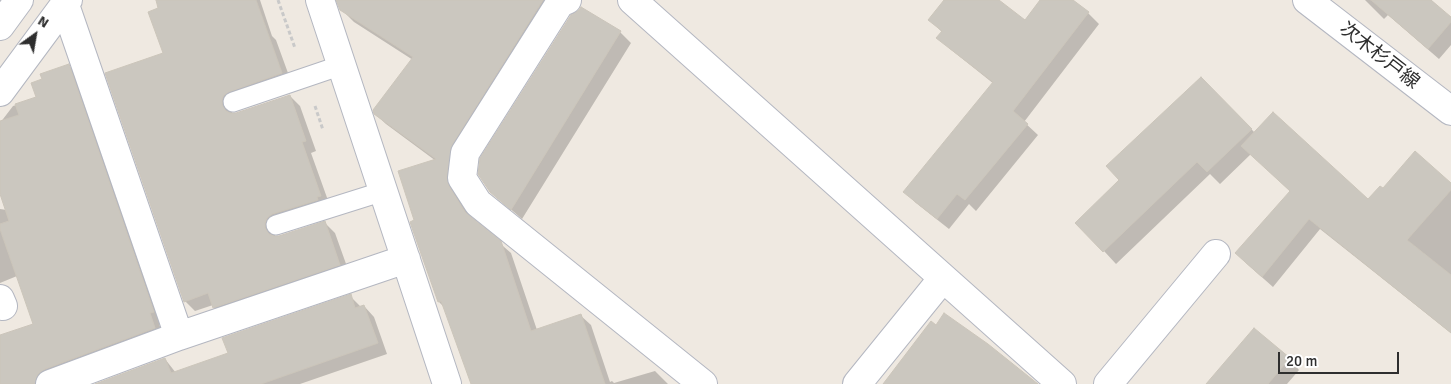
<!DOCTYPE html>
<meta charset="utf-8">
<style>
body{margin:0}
#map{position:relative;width:1451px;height:384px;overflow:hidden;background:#efe9e1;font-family:Signika,sans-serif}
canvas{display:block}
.north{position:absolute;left:10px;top:10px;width:50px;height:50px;-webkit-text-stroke:4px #fff;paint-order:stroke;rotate:32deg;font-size:14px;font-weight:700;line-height:20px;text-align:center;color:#2e2e2e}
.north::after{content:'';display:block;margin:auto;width:18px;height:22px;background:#2e2e2e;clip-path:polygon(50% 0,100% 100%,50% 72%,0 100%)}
.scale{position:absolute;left:1278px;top:352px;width:121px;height:22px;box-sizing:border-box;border:2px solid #2e2e2e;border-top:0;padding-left:6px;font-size:15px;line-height:18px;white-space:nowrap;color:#2e2e2e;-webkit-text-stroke:4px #fff;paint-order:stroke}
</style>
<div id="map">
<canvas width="1451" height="384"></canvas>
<div class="north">N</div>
<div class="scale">20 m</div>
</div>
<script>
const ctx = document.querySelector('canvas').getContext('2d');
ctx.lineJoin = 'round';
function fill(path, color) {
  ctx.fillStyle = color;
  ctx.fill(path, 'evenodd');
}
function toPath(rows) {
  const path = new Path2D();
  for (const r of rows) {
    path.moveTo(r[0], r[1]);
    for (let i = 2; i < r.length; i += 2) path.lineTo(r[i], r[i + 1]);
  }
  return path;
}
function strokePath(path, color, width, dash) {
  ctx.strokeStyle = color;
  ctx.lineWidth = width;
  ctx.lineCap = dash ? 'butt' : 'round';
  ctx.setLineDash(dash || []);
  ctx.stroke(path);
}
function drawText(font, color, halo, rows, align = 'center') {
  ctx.font = font + ' Signika,"Noto Sans JP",sans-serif';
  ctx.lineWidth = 4;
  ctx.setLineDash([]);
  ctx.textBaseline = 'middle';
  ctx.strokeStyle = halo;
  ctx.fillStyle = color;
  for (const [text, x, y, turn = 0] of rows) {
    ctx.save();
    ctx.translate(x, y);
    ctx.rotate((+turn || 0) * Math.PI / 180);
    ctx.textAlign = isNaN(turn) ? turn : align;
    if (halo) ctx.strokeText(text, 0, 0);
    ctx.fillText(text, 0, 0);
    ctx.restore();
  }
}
fill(toPath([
 [157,0,260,0,272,36,276,40,292,84,232,110,232,114,236,114,290,96,300,106,316,151,311,153,330,206,275,234,275,237,325,223,335,233,350,275,224,318,213,305,195,311,185,301,164,54,160,9],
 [351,0,562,0,462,155,459,198,475,222,511,253,537,330,580,315,591,325,610,382,612,381,614,383,655,371,668,384,476,384,444,307,439,302,411,222,415,221,436,161,386,124,375,114,413,60,354,22,344,12],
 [945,0,997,0,1025,22,1041,0,1071,0,1088,13,1099,24,1024,122,1038,135,976,211,969,204,949,229,916,203,905,192,994,84,949,48,938,37,942,32,930,20],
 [1365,0,1431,0,1451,19,1451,45,1439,59,1388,15,1384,19],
 [581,9,620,32,631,43,522,219,491,192],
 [68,65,79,76,164,322,159,324,165,339,49,384,0,384,0,337,34,325,17,276,0,283,0,209,7,210,0,190,0,123,13,106,38,98,44,80],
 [1214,91,1255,133,1368,201,1383,189,1451,185,1451,333,1320,229,1273,287,1247,264,1236,253,1291,192,1251,154,1220,184,1210,174,1116,264,1104,251,1077,223],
 [350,296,361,307,364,306,374,317,387,354,300,384,98,384,165,359,176,373,229,354],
 [1289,359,1299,370,1287,384,1208,384]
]), '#0003');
const building = toPath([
 [156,0,256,0,282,73,229,92,224,95,222,99,222,105,226,111,230,113,236,113,290,95,306,141,302,142,321,196,317,197,318,200,272,214,267,218,265,223,265,228,269,234,274,236,279,236,325,221,340,265,213,308,208,293,184,302,105,73,163,53,148,12,158,8,156,0],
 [336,0,543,0,452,145,447,177,449,186,465,212,501,241,531,331,581,314,605,384,471,384,441,301,438,302,419,248,410,222,414,220,398,171,436,159,374,114,373,110,413,57,340,10,336,0],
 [944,0,999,0,1025,20,1040,0,1073,0,1089,12,1013,111,1028,124,965,200,957,194,937,219,903,192,993,82,936,38,942,31,928,20,944,0],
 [1371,0,1431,0,1451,17,1451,22,1428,49,1371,0],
 [581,7,621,31,511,210,490,192,478,174,480,158,571,15,579,10,581,7],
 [69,64,154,312,150,313,155,328,45,369,38,374,35,384,0,384,0,335,33,324,0,229,0,224,9,221,0,194,0,121,19,115,15,104,36,97,31,83,42,79,40,74,69,64],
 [1201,77,1252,129,1207,172,1197,162,1103,252,1075,223,1119,180,1106,166,1201,77],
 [1273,112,1368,199,1380,186,1383,188,1415,151,1451,183,1451,190,1407,240,1451,275,1451,333,1309,219,1262,277,1235,253,1290,191,1241,146,1273,112],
 [351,294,355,308,364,305,378,343,261,384,95,384,165,358,171,373,228,353,222,338,351,294],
 [944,313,988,344,1038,384,883,384,931,321,936,325,944,313],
 [1254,328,1290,358,1268,384,1206,384,1254,328]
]);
fill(building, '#cbc7bf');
strokePath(building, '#cbc5ba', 1);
const service = toPath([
 [233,102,342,65],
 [276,225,384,191]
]);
const minor = toPath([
 [320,0,447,384],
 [567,0,560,3,465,153,462,178,478,203,703,384],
 [632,0,1062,384],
 [65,5,179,336],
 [0,26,19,0],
 [0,92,68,0],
 [0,299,3,306],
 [50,384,179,336,406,259],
 [857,384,943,278],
 [1108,384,1216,254]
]);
const secondary = toPath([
 [1307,0,1451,111]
]);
strokePath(service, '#b4b7c1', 21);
strokePath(minor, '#b4b7c1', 30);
strokePath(secondary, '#b4b7c1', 30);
strokePath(toPath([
 [278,0,295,48],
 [315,106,323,130]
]), '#c9c9c9', 3, [4, 2.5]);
strokePath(service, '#fff', 19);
strokePath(minor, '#fff', 28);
strokePath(secondary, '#fff', 28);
drawText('19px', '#2e2e2e', '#fff', [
 ["次木杉戸線",1379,56,38]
]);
</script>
